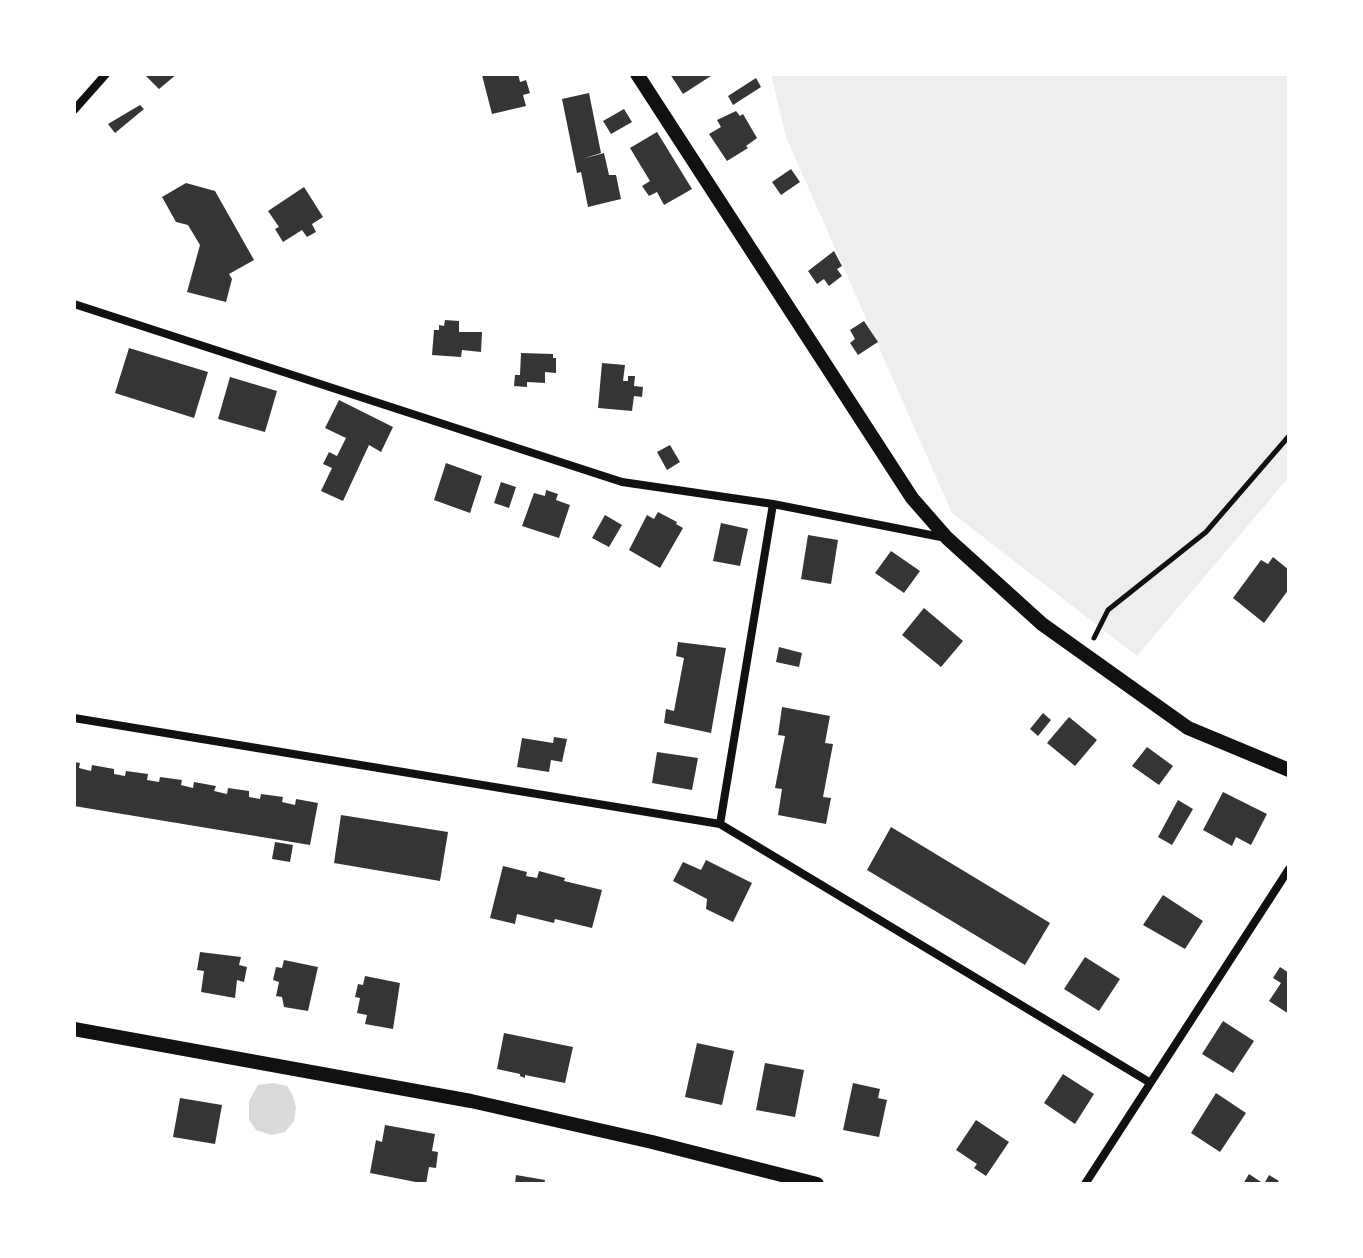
<!DOCTYPE html>
<style>
body{margin:0}
#map{position:relative;width:1363px;height:1258px;overflow:hidden;background:#fff;font-family:"DM Sans",sans-serif}
canvas{display:block}
.frame{position:absolute;inset:0;border:76px solid #fff;pointer-events:none}
</style>
<div id="map">
<canvas width="1363" height="1258"></canvas>
<div class="frame"></div>
</div>
<script>
const ctx = document.querySelector('canvas').getContext('2d');
ctx.lineJoin = 'round';
function fill(path, color) {
  ctx.fillStyle = color;
  ctx.fill(path, 'evenodd');
}
function toPath(rows) {
  const path = new Path2D();
  for (const r of rows) {
    path.moveTo(r[0], r[1]);
    for (let i = 2; i < r.length; i += 2) path.lineTo(r[i], r[i + 1]);
  }
  return path;
}
function strokePath(path, color, width, dash) {
  ctx.strokeStyle = color;
  ctx.lineWidth = width;
  ctx.lineCap = dash ? 'butt' : 'round';
  ctx.setLineDash(dash || []);
  ctx.stroke(path);
}
fill(toPath([
 [771,74,1289,74,1289,477,1137,656,952,513,786,137]
]), '#eee');
fill(toPath([
 [273,1083,287,1086,293,1096,296,1107,294,1121,285,1132,271,1135,256,1130,249,1120,249,1101,258,1085]
]), '#d9d9d9');
fill(toPath([
 [144,74,177,74,159,89],
 [518,74,520,82,526,80,530,93,523,95,526,106,492,114,482,75],
 [670,74,714,74,683,94],
 [756,78,761,87,733,105,728,96],
 [589,93,601,153,582,159,604,153,609,175,616,175,621,199,588,207,581,172,577,173,562,99],
 [140,105,144,109,115,133,108,124],
 [624,109,632,122,611,134,603,121],
 [736,111,740,116,743,114,757,138,746,146,748,148,727,161,709,134,721,127,717,120],
 [657,132,692,189,664,205,657,192,649,196,642,186,650,181,630,148],
 [791,169,800,182,781,195,772,182],
 [186,183,215,191,254,260,229,274,232,279,226,302,187,292,200,245,188,225,176,222,162,197],
 [304,187,323,217,312,224,316,232,307,237,302,230,283,242,275,229,279,227,268,211],
 [834,251,842,266,837,269,842,276,829,286,824,279,817,284,808,271],
 [445,320,459,321,459,332,482,332,481,352,462,350,461,357,432,355,434,330,439,330,439,325,444,326],
 [864,321,878,342,858,355,850,343,855,339,850,330],
 [129,348,208,372,194,418,115,393],
 [521,353,553,354,553,358,556,358,556,373,545,372,545,383,527,382,527,387,514,386,515,375,520,375],
 [602,363,625,365,623,381,628,381,628,376,635,376,634,386,643,387,642,397,634,396,632,411,598,408],
 [230,377,277,391,265,432,218,419],
 [339,400,393,427,381,452,369,445,343,501,321,491,332,468,323,464,329,452,337,456,346,438,325,428],
 [670,445,680,462,667,470,657,452],
 [446,463,482,476,470,513,434,500],
 [501,482,516,487,509,508,494,503],
 [546,490,558,494,556,500,570,505,559,538,522,526,534,493,545,496],
 [658,512,677,522,676,524,683,528,660,568,629,550,647,515,654,519],
 [605,515,622,525,609,547,592,538],
 [721,523,748,529,740,566,713,561],
 [808,535,838,540,831,584,801,579],
 [891,551,920,571,904,593,875,573],
 [1273,557,1289,570,1287,579,1289,589,1264,623,1233,598,1261,560,1268,564],
 [924,608,963,641,941,667,902,635],
 [678,642,726,648,711,733,664,723,666,709,674,711,684,658,676,656],
 [779,647,802,653,799,667,776,662],
 [782,707,830,716,825,743,833,744,823,797,831,798,826,824,778,815,782,789,775,788,785,736,778,735],
 [1043,713,1051,720,1038,736,1030,729],
 [1069,717,1097,740,1075,766,1047,743],
 [554,737,567,739,562,762,551,760,549,772,517,767,522,738,553,743],
 [1147,747,1173,766,1159,785,1132,766],
 [657,752,698,758,692,790,652,783],
 [74,762,80,763,79,768,91,771,92,765,114,769,114,774,125,776,126,771,148,774,147,780,159,782,160,777,182,780,181,785,193,788,194,782,216,786,214,791,227,794,228,788,249,791,249,797,260,799,261,794,283,797,282,802,295,805,296,799,318,803,310,845,74,806],
 [1223,792,1267,814,1251,845,1236,837,1232,846,1203,830],
 [1178,800,1193,809,1172,845,1158,837],
 [341,815,448,832,440,881,334,863],
 [891,827,1050,923,1025,965,867,870],
 [275,842,293,845,290,862,272,859],
 [706,860,752,883,733,922,706,909,707,899,673,881,683,862,701,870],
 [503,866,527,872,526,876,537,878,539,871,565,878,564,881,602,890,592,928,555,919,554,923,517,914,515,924,490,918],
 [1163,895,1203,921,1185,949,1143,925],
 [200,952,241,957,239,965,247,967,244,982,237,980,235,998,201,992,204,971,197,970],
 [1085,957,1120,979,1099,1011,1064,989],
 [284,960,318,967,308,1011,284,1007,282,997,276,996,279,982,273,980,276,967,282,968],
 [1280,967,1289,973,1289,1014,1269,1001,1281,983,1273,978],
 [365,976,400,983,393,1029,365,1024,367,1015,357,1013,360,998,355,997,358,984,363,985],
 [1223,1021,1254,1041,1233,1073,1202,1054],
 [504,1033,573,1047,565,1083,525,1075,525,1078,520,1076,520,1074,497,1069],
 [697,1043,734,1051,722,1105,685,1097],
 [765,1063,804,1070,795,1117,756,1110],
 [1063,1074,1094,1094,1075,1124,1044,1103],
 [853,1083,880,1089,878,1098,887,1100,879,1137,843,1130],
 [1216,1093,1246,1113,1220,1152,1191,1133],
 [180,1098,222,1105,215,1144,173,1137],
 [976,1120,1009,1142,986,1176,974,1168,977,1164,956,1150],
 [385,1125,435,1134,432,1151,438,1152,436,1168,429,1167,426,1184,370,1173,376,1140,382,1142],
 [1249,1174,1264,1184,1269,1175,1279,1181,1276,1184,1243,1184],
 [516,1175,545,1180,544,1184,515,1184]
]), '#353535');
strokePath(toPath([
 [1094,638,1108,610,1206,532,1289,436]
]), '#111', 5);
strokePath(toPath([
 [74,110,106,74],
 [74,304,622,482,773,504,946,538],
 [74,718,720,824,1149,1082],
 [720,824,773,504],
 [1085,1184,1289,869]
]), '#111', 8);
strokePath(toPath([
 [637,74,912,498,947,538,1042,624,1188,728,1289,770],
 [74,1029,471,1101,652,1142,817,1184]
]), '#111', 14);
</script>
